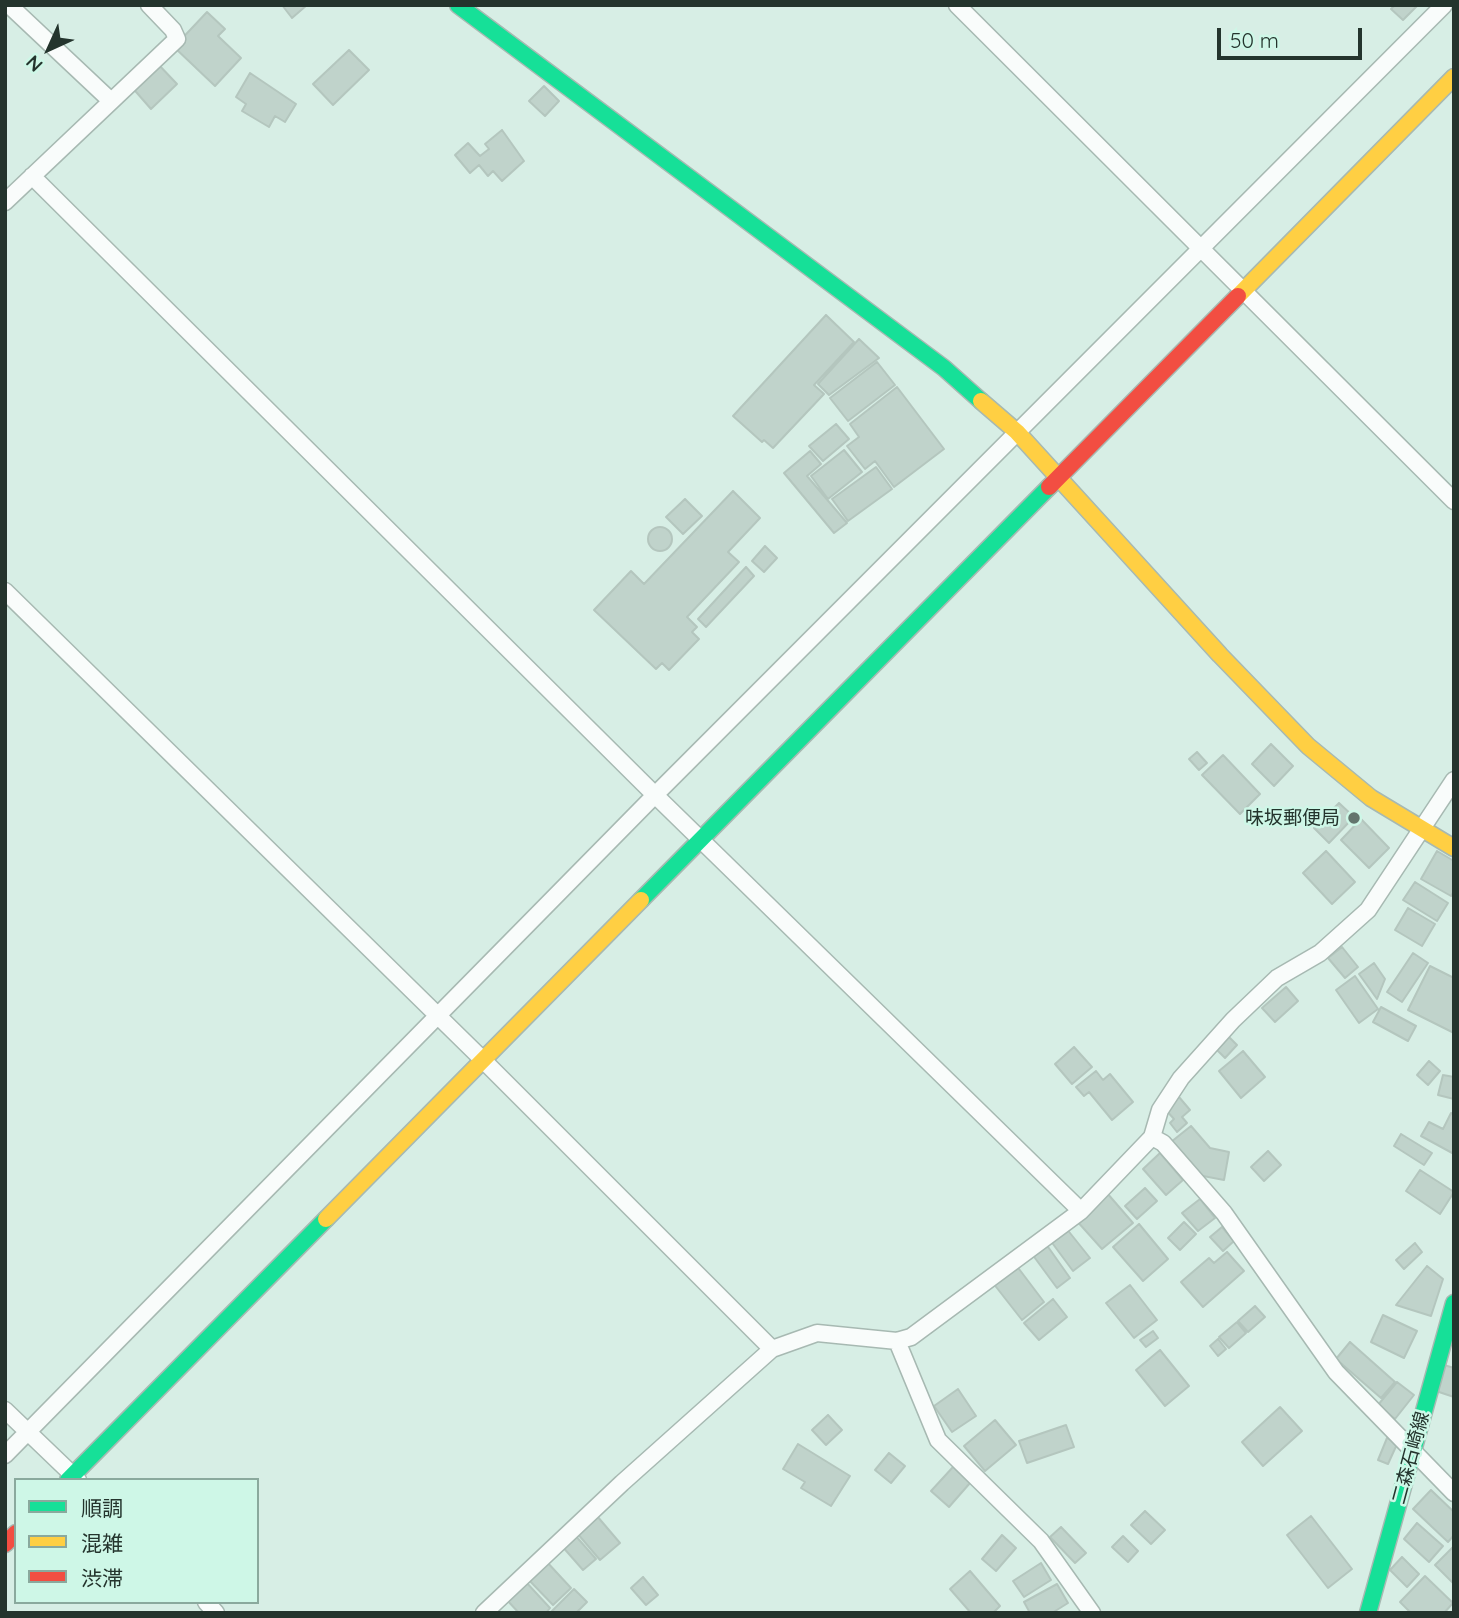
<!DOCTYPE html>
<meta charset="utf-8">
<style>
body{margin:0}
#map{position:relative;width:1459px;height:1618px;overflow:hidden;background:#d7eee5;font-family:Quicksand,"Noto Sans JP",sans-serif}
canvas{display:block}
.frame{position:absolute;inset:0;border:7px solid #24342d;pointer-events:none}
.legend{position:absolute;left:14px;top:1478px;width:245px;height:126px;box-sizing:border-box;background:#cef7e7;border:2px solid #8aa99d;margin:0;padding:9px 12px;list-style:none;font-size:21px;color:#24342d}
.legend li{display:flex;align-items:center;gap:14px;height:35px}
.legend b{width:35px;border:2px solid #8aa99d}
.north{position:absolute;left:14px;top:14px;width:70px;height:70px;-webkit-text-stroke:5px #cef7e7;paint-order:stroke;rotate:225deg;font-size:19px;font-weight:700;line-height:28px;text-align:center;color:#24342d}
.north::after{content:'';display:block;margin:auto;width:24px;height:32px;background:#24342d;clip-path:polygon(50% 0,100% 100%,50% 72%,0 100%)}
.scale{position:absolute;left:1217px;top:28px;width:145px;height:32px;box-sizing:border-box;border:4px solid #24342d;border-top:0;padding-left:9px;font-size:21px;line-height:24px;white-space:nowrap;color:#24342d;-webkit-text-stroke:5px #cef7e7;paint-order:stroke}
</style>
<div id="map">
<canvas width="1459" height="1618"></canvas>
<div class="frame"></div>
<ul class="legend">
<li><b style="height:9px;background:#16e098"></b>順調</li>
<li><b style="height:9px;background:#ffcf43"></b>混雑</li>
<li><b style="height:9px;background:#f24e42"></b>渋滞</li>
</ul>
<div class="north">N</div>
<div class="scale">50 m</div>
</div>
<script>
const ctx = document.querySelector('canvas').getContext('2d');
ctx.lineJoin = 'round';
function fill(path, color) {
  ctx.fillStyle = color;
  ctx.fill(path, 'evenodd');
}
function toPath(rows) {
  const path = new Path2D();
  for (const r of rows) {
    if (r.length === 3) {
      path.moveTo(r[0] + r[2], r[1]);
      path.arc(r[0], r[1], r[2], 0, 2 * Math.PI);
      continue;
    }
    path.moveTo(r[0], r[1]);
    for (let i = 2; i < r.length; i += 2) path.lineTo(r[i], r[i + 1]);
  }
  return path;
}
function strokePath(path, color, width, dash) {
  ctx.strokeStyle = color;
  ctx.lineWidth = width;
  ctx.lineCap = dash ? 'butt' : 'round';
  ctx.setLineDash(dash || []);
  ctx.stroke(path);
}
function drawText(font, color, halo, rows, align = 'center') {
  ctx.font = font + ' Quicksand,"Noto Sans JP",sans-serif';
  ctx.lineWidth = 5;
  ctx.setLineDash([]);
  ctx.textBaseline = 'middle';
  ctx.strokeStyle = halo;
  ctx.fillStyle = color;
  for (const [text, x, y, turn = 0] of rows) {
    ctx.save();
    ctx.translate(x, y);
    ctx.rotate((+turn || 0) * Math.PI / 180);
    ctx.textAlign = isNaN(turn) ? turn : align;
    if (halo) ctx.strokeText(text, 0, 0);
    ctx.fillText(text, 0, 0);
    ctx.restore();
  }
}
const building = toPath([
 [282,5,307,5,292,18,282,5],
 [1395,5,1417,5,1417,6,1403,20,1391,9,1395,5],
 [207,12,225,29,218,36,241,58,215,86,174,47,207,12],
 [349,50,369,70,333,105,313,84,349,50],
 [157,63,177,84,151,109,130,85,157,63],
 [250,73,296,104,285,122,275,116,269,127,242,111,246,104,236,97,250,73],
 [544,86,559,101,545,116,529,101,544,86],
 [502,130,524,161,502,181,493,171,488,176,479,165,470,173,455,155,468,143,480,156,489,149,485,144,502,130],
 [826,315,854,342,814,385,824,394,773,448,764,440,762,442,733,416,826,315],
 [859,339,879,358,829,395,818,384,859,339],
 [877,362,895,385,848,421,830,398,877,362],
 [897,387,944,449,894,487,875,461,865,469,847,446,859,437,850,424,897,387],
 [836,424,849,439,823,461,809,446,836,424],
 [844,450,862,472,828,499,811,476,844,450],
 [810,451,821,464,807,476,847,523,834,533,784,473,810,451],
 [876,467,892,489,848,521,832,499,876,467],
 [733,491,760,518,728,552,739,562,687,617,697,627,692,632,699,639,669,670,662,663,656,669,594,610,631,571,644,584,733,491],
 [685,499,702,516,683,534,666,517,685,499],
 [660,539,12],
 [765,546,777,558,764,572,752,561,765,546],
 [746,567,754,576,706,627,698,619,746,567],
 [1271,744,1293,766,1274,786,1252,764,1271,744],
 [1197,752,1207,763,1199,770,1189,759,1197,752],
 [1223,755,1260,794,1240,814,1202,775,1223,755],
 [1339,803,1354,817,1329,843,1314,828,1339,803],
 [1361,819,1389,848,1369,868,1341,840,1361,819],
 [1326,851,1355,882,1332,904,1303,873,1326,851],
 [1437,851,1454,861,1454,891,1451,896,1421,879,1437,851],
 [1415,882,1448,903,1437,921,1403,900,1415,882],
 [1408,908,1435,924,1422,946,1395,930,1408,908],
 [1342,947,1358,967,1345,978,1328,958,1342,947],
 [1413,953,1428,963,1402,1002,1387,992,1413,953],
 [1374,963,1385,979,1377,999,1359,974,1374,963],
 [1430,966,1454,978,1454,1033,1408,1010,1430,966],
 [1355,976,1378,1009,1359,1023,1336,990,1355,976],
 [1286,987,1298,1001,1275,1022,1262,1008,1286,987],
 [1381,1007,1416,1026,1408,1041,1373,1022,1381,1007],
 [1229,1037,1237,1045,1225,1058,1217,1050,1229,1037],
 [1074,1047,1092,1067,1072,1084,1055,1064,1074,1047],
 [1243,1051,1265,1077,1241,1098,1219,1071,1243,1051],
 [1429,1061,1440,1071,1428,1085,1417,1075,1429,1061],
 [1096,1071,1103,1080,1110,1074,1133,1102,1112,1120,1089,1092,1084,1096,1076,1087,1096,1071],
 [1443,1075,1454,1077,1454,1099,1438,1095,1443,1075],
 [1179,1097,1190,1110,1182,1117,1187,1123,1177,1132,1170,1123,1174,1119,1165,1109,1179,1097],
 [1451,1113,1454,1114,1454,1154,1421,1136,1429,1122,1443,1129,1451,1113],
 [1191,1126,1210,1148,1229,1152,1224,1180,1198,1175,1171,1142,1191,1126],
 [1401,1134,1432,1153,1424,1165,1394,1146,1401,1134],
 [1268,1151,1281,1165,1264,1181,1251,1167,1268,1151],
 [1160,1153,1183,1180,1166,1195,1143,1169,1160,1153],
 [1420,1170,1454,1192,1440,1214,1406,1191,1420,1170],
 [1145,1188,1157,1201,1137,1219,1125,1206,1145,1188],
 [1107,1193,1133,1223,1102,1249,1076,1220,1107,1193],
 [1200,1199,1215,1218,1198,1231,1182,1213,1200,1199],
 [1184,1222,1196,1234,1180,1250,1168,1238,1184,1222],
 [1139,1224,1168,1259,1143,1281,1113,1247,1139,1224],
 [1222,1227,1234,1241,1223,1251,1210,1237,1222,1227],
 [1066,1228,1090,1258,1073,1271,1050,1240,1066,1228],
 [1415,1243,1422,1252,1404,1269,1396,1260,1415,1243],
 [1046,1244,1070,1278,1057,1288,1032,1254,1046,1244],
 [1227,1252,1244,1271,1203,1307,1181,1282,1209,1258,1214,1263,1227,1252],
 [1016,1265,1044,1302,1022,1320,993,1283,1016,1265],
 [1427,1266,1443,1279,1431,1316,1396,1305,1427,1266],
 [1130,1285,1157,1320,1134,1338,1106,1303,1130,1285],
 [1053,1299,1067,1317,1039,1340,1024,1323,1053,1299],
 [1255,1306,1265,1317,1248,1332,1238,1321,1255,1306],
 [1383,1315,1417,1331,1404,1358,1371,1342,1383,1315],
 [1237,1322,1246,1333,1229,1348,1219,1337,1237,1322],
 [1153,1331,1158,1338,1146,1347,1140,1340,1153,1331],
 [1218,1339,1226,1349,1218,1356,1210,1346,1218,1339],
 [1350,1342,1395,1382,1381,1398,1336,1359,1350,1342],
 [1160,1350,1189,1386,1165,1406,1136,1370,1160,1350],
 [1444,1365,1454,1368,1454,1397,1436,1391,1444,1365],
 [1397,1382,1414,1395,1395,1419,1378,1405,1397,1382],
 [958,1389,976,1416,952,1432,934,1406,958,1389],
 [1280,1407,1302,1431,1263,1466,1242,1442,1280,1407],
 [828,1415,842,1430,826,1445,812,1430,828,1415],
 [995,1420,1016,1445,985,1471,964,1446,995,1420],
 [1066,1425,1074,1447,1027,1463,1019,1441,1066,1425],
 [1387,1438,1398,1442,1388,1464,1378,1460,1387,1438],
 [798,1444,850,1476,831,1506,801,1488,805,1482,783,1469,798,1444],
 [889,1453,905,1466,891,1483,875,1470,889,1453],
 [953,1467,970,1483,949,1507,931,1491,953,1467],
 [1431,1490,1454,1512,1454,1535,1448,1542,1413,1509,1431,1490],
 [1145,1511,1165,1530,1151,1544,1131,1525,1145,1511],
 [597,1516,620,1543,600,1560,577,1533,597,1516],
 [1311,1516,1352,1569,1328,1588,1287,1535,1311,1516],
 [1417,1523,1443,1546,1429,1562,1404,1539,1417,1523],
 [1061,1527,1086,1553,1075,1563,1050,1537,1061,1527],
 [574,1534,596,1559,583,1570,561,1545,574,1534],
 [1002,1535,1016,1548,996,1571,982,1559,1002,1535],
 [1123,1536,1138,1551,1128,1562,1112,1547,1123,1536],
 [1454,1546,1454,1584,1435,1565,1454,1546],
 [1402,1557,1419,1574,1407,1587,1390,1570,1402,1557],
 [546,1561,571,1588,553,1605,527,1578,546,1561],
 [1041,1563,1051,1580,1024,1597,1013,1581,1041,1563],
 [970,1571,1000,1606,993,1613,971,1613,950,1589,970,1571],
 [1425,1576,1453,1603,1444,1613,1411,1613,1400,1602,1425,1576],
 [643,1577,658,1595,646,1605,631,1588,643,1577],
 [525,1581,550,1608,546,1613,519,1613,506,1599,525,1581],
 [1057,1584,1068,1603,1052,1613,1030,1613,1024,1602,1057,1584],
 [574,1589,587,1602,576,1613,550,1613,574,1589]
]);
fill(building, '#c0d3cb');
strokePath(building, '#b4c6be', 2);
const street = toPath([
 [9,5,111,101],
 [957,5,1454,501],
 [32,176,655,795,1081,1211],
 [5,202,177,39,173,30,149,5],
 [5,591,482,1059,772,1349],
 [1152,1137,1163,1143,1224,1213,1336,1372,1454,1493],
 [897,1341,938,1440,1041,1541,1092,1613],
 [5,1410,78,1480],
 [5,1455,655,795,1444,5],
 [206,1602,216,1613],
 [484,1613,622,1483,772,1349,817,1333,897,1341,911,1337,1081,1211,1152,1137,1160,1110,1181,1078,1233,1020,1277,978,1320,953,1368,910,1454,780]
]);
const fast = toPath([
 [458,5,944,368,981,401],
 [641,900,1049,487],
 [68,1480,326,1219],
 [1368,1613,1454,1303]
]);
const slow = toPath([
 [1238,296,1454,77],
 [981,401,1017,432,1220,655,1308,746,1371,798,1454,848],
 [326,1219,641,900]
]);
const jam = toPath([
 [1049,487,1238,296],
 [5,1544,16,1533]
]);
strokePath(street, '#a7b9b2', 19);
strokePath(fast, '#a7b9b2', 19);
strokePath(slow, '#a7b9b2', 19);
strokePath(jam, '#a7b9b2', 19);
strokePath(street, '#f9fcfb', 16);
strokePath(fast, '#16e098', 16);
strokePath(slow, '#ffcf43', 16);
strokePath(jam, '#f24e42', 16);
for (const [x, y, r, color] of [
 [1354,818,7,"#63756d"]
]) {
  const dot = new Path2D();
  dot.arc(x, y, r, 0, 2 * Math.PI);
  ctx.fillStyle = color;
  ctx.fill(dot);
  strokePath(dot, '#cef7e7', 2.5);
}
drawText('19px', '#24342d', '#cef7e7', [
 ["味坂郵便局",1340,818]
], 'right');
drawText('19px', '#24342d', '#cef7e7', [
 ["二森石崎線",1411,1458,-75]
]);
</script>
